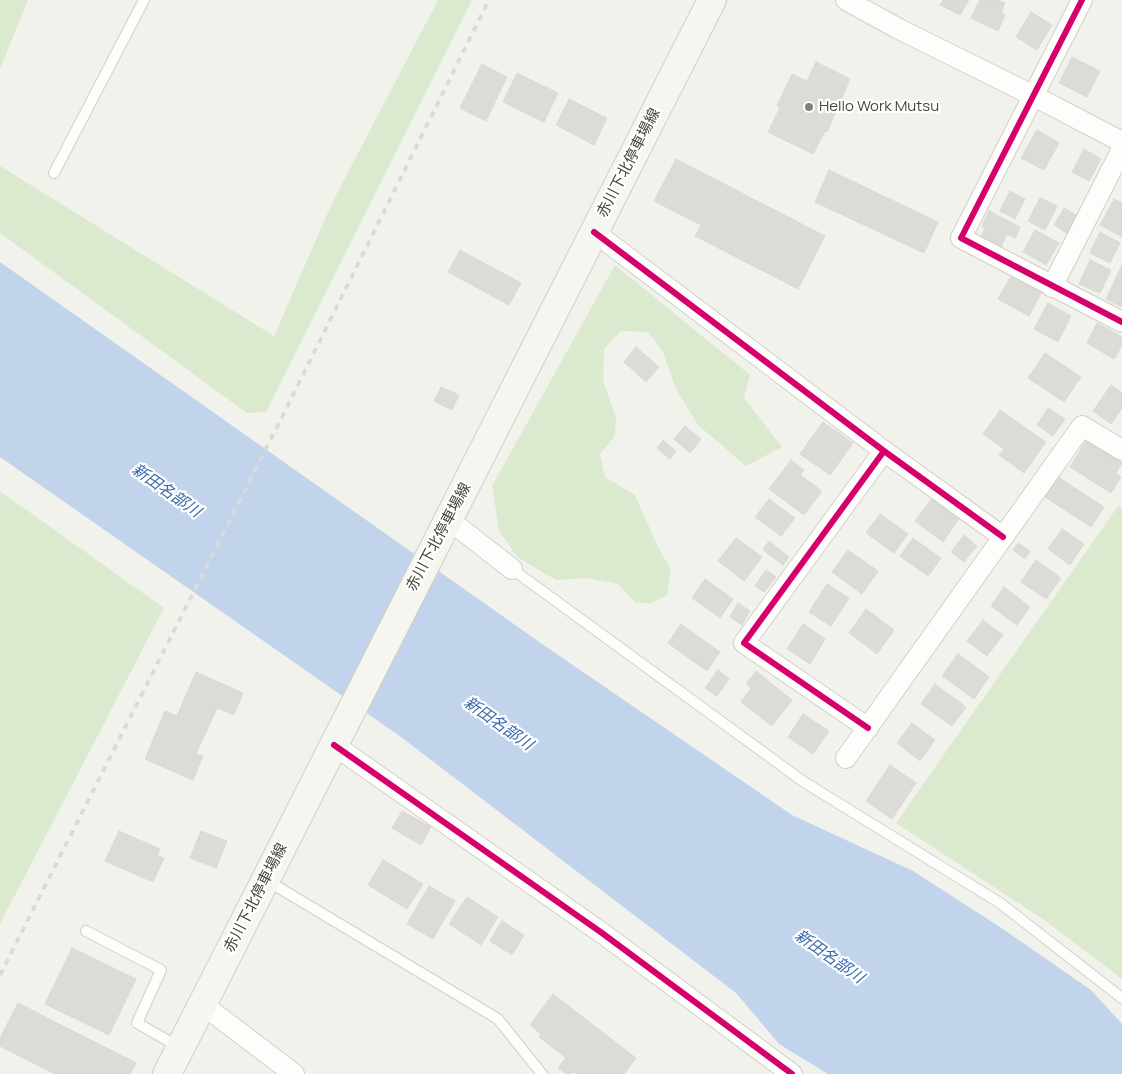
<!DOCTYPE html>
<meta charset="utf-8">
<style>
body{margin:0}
canvas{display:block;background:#f2f2ed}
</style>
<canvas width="1122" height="1074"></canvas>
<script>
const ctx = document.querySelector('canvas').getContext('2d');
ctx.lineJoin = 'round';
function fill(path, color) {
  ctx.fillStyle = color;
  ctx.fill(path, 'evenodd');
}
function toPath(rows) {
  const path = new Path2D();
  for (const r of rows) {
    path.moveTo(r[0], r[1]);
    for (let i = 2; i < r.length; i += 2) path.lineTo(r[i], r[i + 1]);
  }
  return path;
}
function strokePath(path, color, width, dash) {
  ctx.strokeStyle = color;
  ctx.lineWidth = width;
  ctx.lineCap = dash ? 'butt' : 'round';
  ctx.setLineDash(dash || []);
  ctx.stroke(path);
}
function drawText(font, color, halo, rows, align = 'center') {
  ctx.font = font + ' Manrope,"Noto Sans JP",sans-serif';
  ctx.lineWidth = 4.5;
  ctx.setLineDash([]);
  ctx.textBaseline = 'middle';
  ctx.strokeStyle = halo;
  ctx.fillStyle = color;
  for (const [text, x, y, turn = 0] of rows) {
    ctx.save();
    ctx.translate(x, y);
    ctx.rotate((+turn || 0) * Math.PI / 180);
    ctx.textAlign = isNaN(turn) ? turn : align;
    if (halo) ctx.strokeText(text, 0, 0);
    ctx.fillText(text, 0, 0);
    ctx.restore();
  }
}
fill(toPath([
 [0,0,28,0,0,69],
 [438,0,472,0,266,412,247,413,0,233,0,166,274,336,332,203],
 [615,265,750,375,744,398,782,447,746,466,698,425,676,389,662,350,648,332,621,331,604,349,603,380,616,418,615,436,600,454,605,477,635,495,657,545,671,570,667,595,652,603,636,603,618,584,586,578,556,580,517,557,499,530,492,486],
 [0,491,164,608,0,924],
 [1118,506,1122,509,1122,979,1047,922,896,823]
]), '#dbeacf');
fill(toPath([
 [0,262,545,646,792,815,913,871,1000,927,1091,990,1122,1024,1122,1074,828,1074,779,1044,736,993,401,737,0,457]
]), '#c1d4ec');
const building = toPath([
 [943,0,969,0,960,15,940,5,943,0],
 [980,0,998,0,1005,3,1001,13,1005,15,998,31,971,18,980,0],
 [1031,12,1052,25,1037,50,1016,37,1031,12],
 [1072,57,1100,71,1087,97,1059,83,1072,57],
 [816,62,850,79,827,132,825,131,813,154,768,132,780,108,777,106,792,74,807,81,816,62],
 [482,64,507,77,486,121,460,108,482,64],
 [517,73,558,93,544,122,503,102,517,73],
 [569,99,607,118,594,145,556,125,569,99],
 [1037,130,1059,143,1044,170,1021,158,1037,130],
 [1084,149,1101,159,1089,181,1072,172,1084,149],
 [676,159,825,236,798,289,695,236,701,225,654,201,676,159],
 [829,170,938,222,924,253,815,202,829,170],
 [1010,191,1025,199,1015,219,1000,211,1010,191],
 [1040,198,1057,206,1045,230,1028,221,1040,198],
 [1114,199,1122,203,1122,237,1100,225,1114,199],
 [1064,208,1078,216,1068,234,1054,225,1064,208],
 [989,211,1020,227,1015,238,1007,234,1000,249,980,239,985,228,982,226,989,211],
 [1035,230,1059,243,1046,265,1023,252,1035,230],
 [1100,232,1120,243,1110,263,1090,253,1100,232],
 [460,250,521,283,509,305,448,272,460,250],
 [1090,260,1111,270,1100,293,1079,284,1090,260],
 [1122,265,1122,307,1106,299,1122,265],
 [1012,274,1042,291,1029,316,998,299,1012,274],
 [1048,303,1071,316,1058,342,1034,329,1048,303],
 [1097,323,1122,337,1122,345,1114,359,1087,343,1097,323],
 [636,347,659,367,646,382,624,362,636,347],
 [1045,353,1081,377,1064,402,1028,378,1045,353],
 [1111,385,1122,393,1122,408,1111,424,1093,411,1111,385],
 [441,387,459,395,452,410,434,401,441,387],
 [1048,408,1065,419,1053,436,1037,425,1048,408],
 [1000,410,1046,442,1024,473,999,455,1004,449,983,434,1000,410],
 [823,422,853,443,830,475,800,454,823,422],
 [685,426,701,439,690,453,674,439,685,426],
 [663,440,676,451,670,459,657,448,663,440],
 [1086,441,1122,463,1116,473,1121,477,1111,493,1070,467,1086,441],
 [791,460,804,470,800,475,822,491,804,515,769,489,791,460],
 [1058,477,1104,507,1091,527,1045,497,1058,477],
 [933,497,960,517,943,542,915,521,933,497],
 [769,499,795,518,781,536,755,517,769,499],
 [880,514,908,534,894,553,866,533,880,514],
 [1062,529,1084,544,1070,565,1048,549,1062,529],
 [964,535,977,546,964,562,951,552,964,535],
 [736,538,762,557,744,581,718,561,736,538],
 [913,538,941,558,928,576,900,556,913,538],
 [769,541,789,557,783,565,763,550,769,541],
 [1018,543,1030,551,1025,559,1013,550,1018,543],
 [848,550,878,571,862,594,832,572,848,550],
 [1036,560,1061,578,1046,599,1021,582,1036,560],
 [766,570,776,577,764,592,755,586,766,570],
 [705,579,733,599,720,618,692,598,705,579],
 [827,584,849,598,831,626,809,612,827,584],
 [1004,587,1030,607,1017,625,991,606,1004,587],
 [738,603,750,611,742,625,730,617,738,603],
 [866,609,894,630,877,654,849,633,866,609],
 [983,620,1003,635,987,656,967,641,983,620],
 [681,624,720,652,707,671,668,643,681,624],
 [803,624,825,639,810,664,787,649,803,624],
 [958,654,989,677,974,699,942,676,958,654],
 [718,670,729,679,717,696,705,688,718,670],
 [756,671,792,700,772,726,741,702,751,688,746,684,756,671],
 [196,672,243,693,234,715,217,708,196,754,203,756,193,780,145,759,165,711,177,716,196,672],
 [935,684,966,707,952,726,921,704,935,684],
 [803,714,829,731,813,754,788,737,803,714],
 [912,723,935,740,920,761,897,743,912,723],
 [890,765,916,783,892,819,866,801,890,765],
 [402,811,431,827,421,845,392,828,402,811],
 [119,831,160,849,157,855,164,858,153,882,105,861,119,831],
 [201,831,227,841,216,868,190,858,201,831],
 [383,860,423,884,407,909,368,885,383,860],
 [429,886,455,901,433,939,407,924,429,886],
 [467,897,498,917,481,945,449,924,467,897],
 [502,921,524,935,512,955,490,941,502,921],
 [72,948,136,979,109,1035,45,1004,72,948],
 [553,994,636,1058,624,1074,577,1074,574,1072,567,1074,558,1068,566,1058,539,1037,541,1034,530,1025,553,994],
 [18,1003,136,1063,130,1074,55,1074,0,1046,0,1038,18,1003]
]);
fill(building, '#dcdbd6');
strokePath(building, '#dad9d3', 1);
const lane = toPath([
 [54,173,144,0],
 [512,569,804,782,1000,903,1122,998],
 [266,880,498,1019,542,1074],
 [86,931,161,970,137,1023,179,1047]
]);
const street = toPath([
 [846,0,899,29,1032,95,1122,142],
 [1082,0,961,238,1122,322],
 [594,232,884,451,1003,537],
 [1052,287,1122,149],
 [448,519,512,569],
 [868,728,744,643,884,451],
 [334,745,602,933,792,1074],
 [846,758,1082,426,1122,450],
 [202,1004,294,1074]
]);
const secondary = toPath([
 [167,1074,712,0]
]);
strokePath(lane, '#d0cfcb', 12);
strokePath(street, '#d0cfcb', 22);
strokePath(secondary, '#d0cfc4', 30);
strokePath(lane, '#fdfdfc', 10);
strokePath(street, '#fdfdfc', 20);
strokePath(secondary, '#f6f6f0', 28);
strokePath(toPath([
 [0,975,283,415,489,0]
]), '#dadad9', 4, [6, 6]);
strokePath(toPath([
 [1082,0,961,238,1122,322],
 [594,232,884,451,1003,537],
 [868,728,744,643,884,451],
 [334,745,602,933,792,1074]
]), '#d6006c', 6);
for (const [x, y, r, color] of [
 [809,107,5,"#838178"]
]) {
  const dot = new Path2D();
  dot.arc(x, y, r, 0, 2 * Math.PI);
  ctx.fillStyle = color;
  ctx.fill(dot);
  strokePath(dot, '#fff', 2);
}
drawText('15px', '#474439', '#fff', [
 ["Hello Work Mutsu",819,107]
], 'left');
drawText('15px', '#474439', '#fff', [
 ["赤川下北停車場線",629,163,-63],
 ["赤川下北停車場線",439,537,-62],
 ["赤川下北停車場線",256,898,-63]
]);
drawText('italic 16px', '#3a69ab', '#fff', [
 ["新田名部川",166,491,35],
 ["新田名部川",498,724,35],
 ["新田名部川",829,957,35]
]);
</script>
